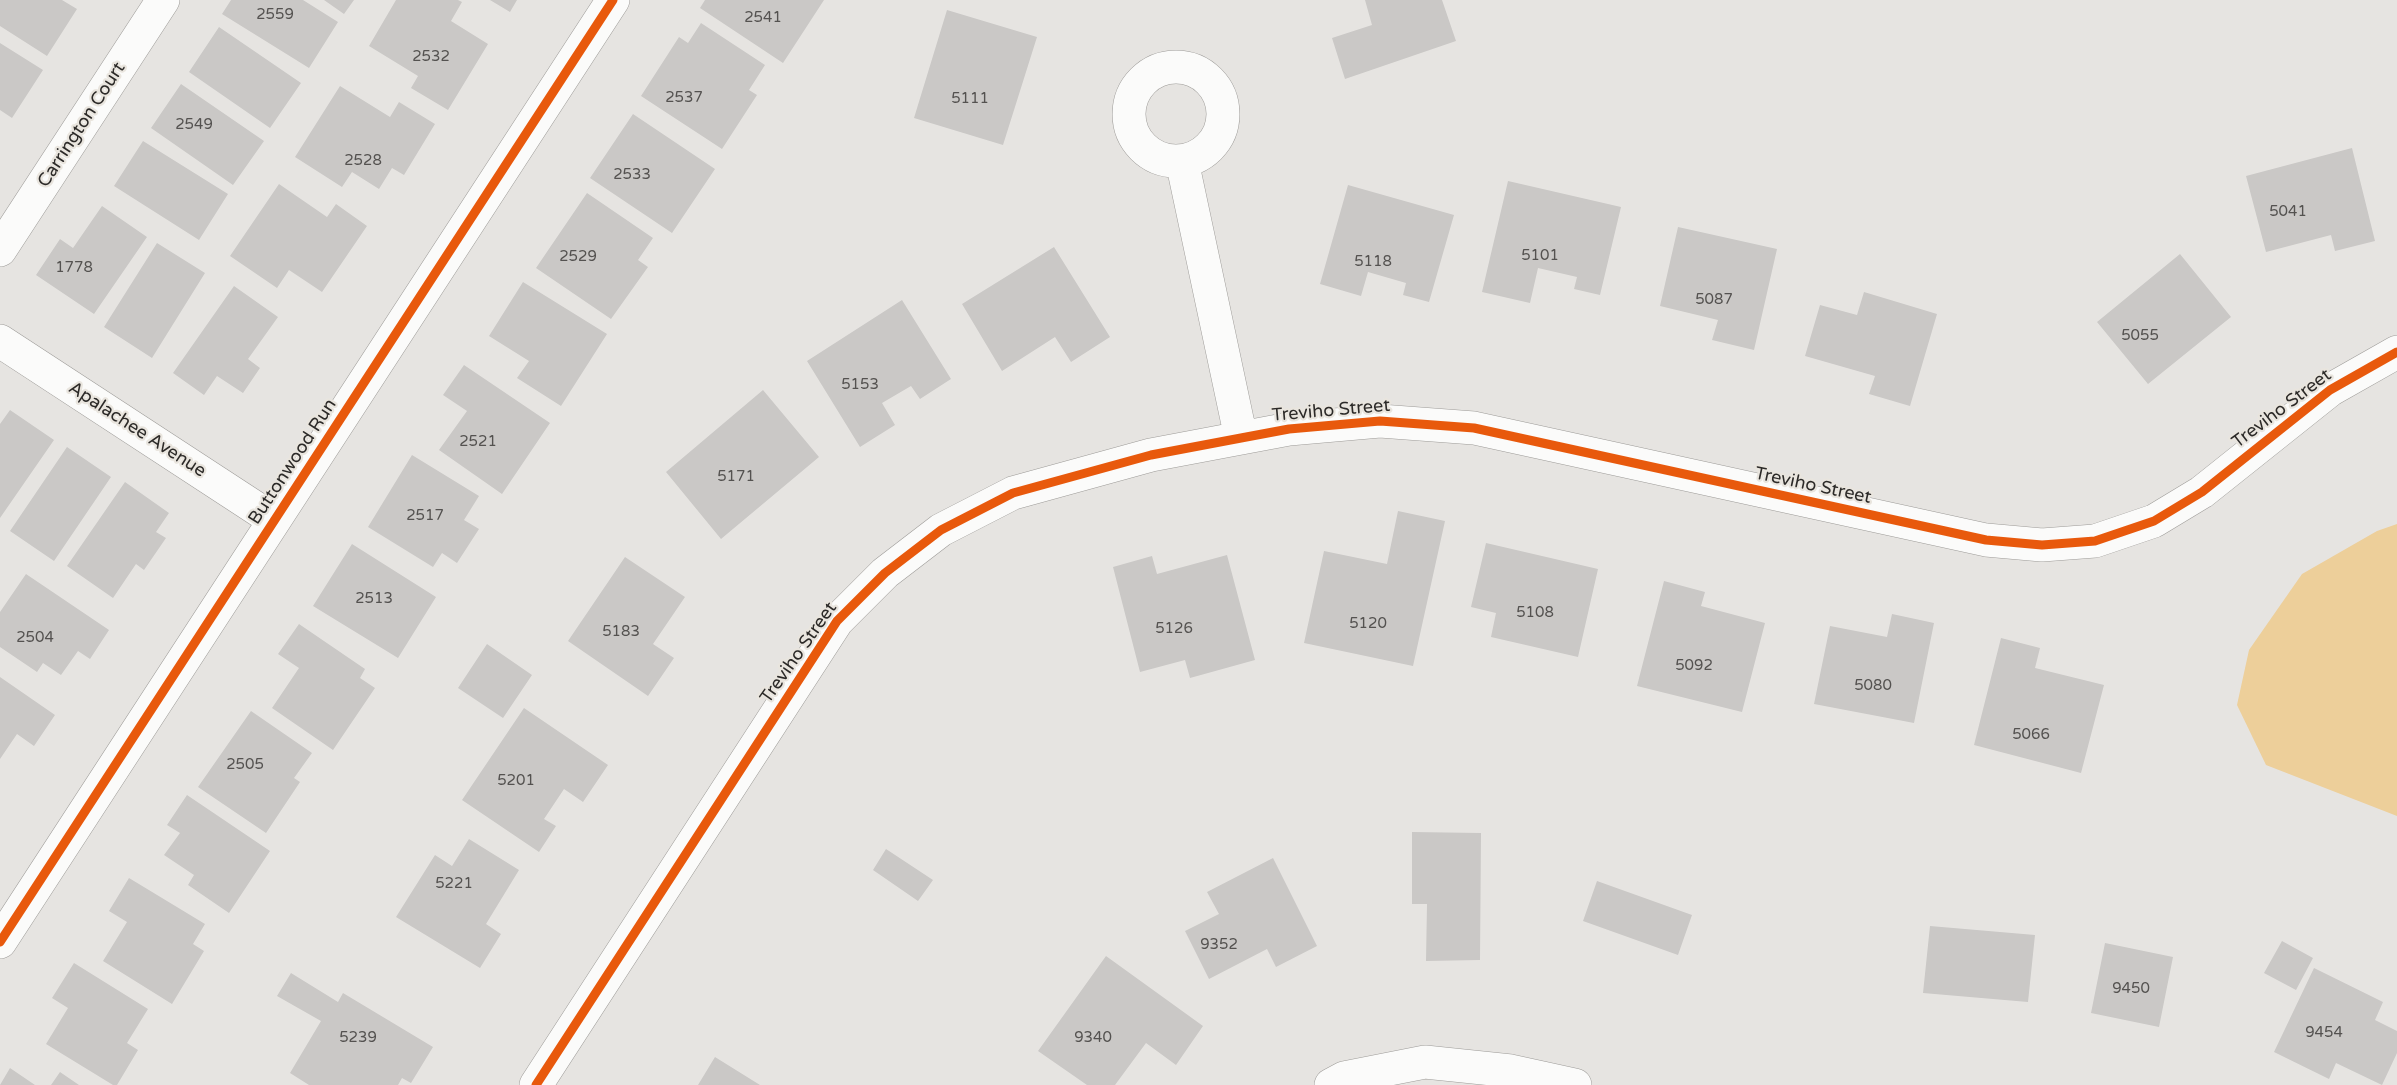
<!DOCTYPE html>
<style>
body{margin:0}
canvas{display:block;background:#e6e4e1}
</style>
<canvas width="2397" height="1085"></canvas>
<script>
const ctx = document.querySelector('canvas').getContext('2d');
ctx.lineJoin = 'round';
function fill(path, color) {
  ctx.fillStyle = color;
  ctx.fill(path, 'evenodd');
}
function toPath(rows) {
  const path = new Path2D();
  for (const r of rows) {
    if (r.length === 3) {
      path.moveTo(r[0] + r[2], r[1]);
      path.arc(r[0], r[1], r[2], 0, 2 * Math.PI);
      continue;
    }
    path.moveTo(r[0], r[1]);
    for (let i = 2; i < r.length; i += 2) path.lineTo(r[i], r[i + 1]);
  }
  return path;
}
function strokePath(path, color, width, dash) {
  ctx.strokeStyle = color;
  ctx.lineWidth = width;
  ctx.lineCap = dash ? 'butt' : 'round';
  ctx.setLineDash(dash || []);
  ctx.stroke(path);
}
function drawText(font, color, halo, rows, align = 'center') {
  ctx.font = font + ' "Varela Round",sans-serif';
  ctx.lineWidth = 4.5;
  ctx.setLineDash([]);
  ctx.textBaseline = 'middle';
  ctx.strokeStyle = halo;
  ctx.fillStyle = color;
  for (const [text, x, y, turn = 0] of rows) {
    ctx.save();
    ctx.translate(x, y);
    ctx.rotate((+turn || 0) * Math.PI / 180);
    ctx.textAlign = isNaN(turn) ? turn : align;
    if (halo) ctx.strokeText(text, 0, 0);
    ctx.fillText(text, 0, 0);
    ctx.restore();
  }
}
fill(toPath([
 [2397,524,2397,816,2266,765,2237,705,2249,650,2302,574,2377,531]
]), '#edcf9a');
fill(toPath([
 [0,0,62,0,77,9,47,56,0,26],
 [231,0,303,0,338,22,309,68,222,14],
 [324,0,354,0,344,14],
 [396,0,458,0,462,2,451,21,488,44,448,110,411,88,418,76,369,46],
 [490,0,517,0,510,12],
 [705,0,824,0,783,63,700,8],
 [1365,0,1442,0,1456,41,1345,79,1332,38,1372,25],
 [947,10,1037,37,1003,145,914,118],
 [701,23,765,65,749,90,757,95,722,149,641,96,679,37,688,43],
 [219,27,301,83,270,128,189,72],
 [0,43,43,70,12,118,0,110],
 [181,84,264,141,233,185,151,128],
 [340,86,390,117,399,102,435,124,404,175,392,168,379,189,352,172,342,187,295,157],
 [633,114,715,169,672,233,590,178],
 [143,141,228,194,199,240,114,186],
 [2352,148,2375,241,2335,251,2331,235,2266,252,2246,176],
 [1508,181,1621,207,1600,295,1574,289,1577,277,1538,268,1530,303,1482,292],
 [279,184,327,217,336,204,367,226,322,292,289,270,277,288,230,256],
 [1348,185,1454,215,1429,302,1403,295,1406,283,1368,272,1361,296,1320,284],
 [587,193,653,238,638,260,648,267,611,319,536,268],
 [102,206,147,237,94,314,36,275,60,239,73,248],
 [1678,227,1777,249,1754,350,1712,340,1718,320,1660,306],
 [157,243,205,273,152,358,104,327],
 [1054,247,1110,337,1071,362,1055,337,1002,371,962,304],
 [2180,254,2231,317,2148,384,2097,322],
 [523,282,607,334,561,406,517,378,529,361,489,336],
 [234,286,278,317,248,359,260,368,243,393,217,376,204,395,173,373],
 [1864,292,1937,314,1910,406,1869,394,1875,376,1805,356,1820,305,1857,315],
 [902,300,951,379,920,399,911,386,882,403,895,425,860,447,807,361],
 [464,365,550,423,502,494,439,450,467,411,443,395],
 [763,390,819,457,721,539,666,472],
 [10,410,54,440,0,518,0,424],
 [67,447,111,477,54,561,10,531],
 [412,455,479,496,464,520,479,529,457,563,442,553,433,567,368,527],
 [125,482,169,513,156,532,166,538,144,570,136,564,113,598,67,566],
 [1398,511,1445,521,1413,666,1304,643,1324,551,1387,564],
 [1486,543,1598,569,1578,657,1491,637,1496,613,1471,607],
 [352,544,436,597,398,658,313,606],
 [1227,555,1255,660,1190,678,1185,660,1140,672,1113,567,1152,556,1157,574],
 [625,557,685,597,653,644,674,658,648,696,568,641],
 [26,574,109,630,90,659,78,651,61,675,43,663,37,672,0,647,0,612],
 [1664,581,1705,592,1701,606,1765,623,1742,712,1637,686],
 [1892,614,1934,623,1914,723,1814,704,1830,626,1887,637],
 [299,624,365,669,360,678,375,688,333,750,272,708,299,668,278,654],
 [2001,638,2040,648,2035,668,2104,685,2081,773,1974,745],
 [487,644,532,675,503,718,458,688],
 [0,677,55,715,34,746,17,734,0,759],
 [524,708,608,765,583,802,564,789,544,819,556,826,539,852,462,800],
 [251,711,312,753,294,778,300,782,266,833,198,787],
 [187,795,270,851,229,913,188,885,194,875,164,855,180,833,167,825],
 [1412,832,1481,833,1480,960,1426,961,1427,904,1412,904],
 [469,839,519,870,486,924,501,934,480,968,396,917,435,855,452,866],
 [886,849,933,880,918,901,873,870],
 [1273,858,1317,946,1276,967,1267,949,1209,979,1185,931,1219,914,1207,892],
 [129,878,205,924,193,944,204,951,172,1004,103,961,127,922,109,911],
 [1597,881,1692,915,1678,955,1583,921],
 [1930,926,2035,935,2028,1002,1923,993],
 [2282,941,2313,958,2296,990,2264,973],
 [2105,943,2173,957,2159,1027,2091,1013],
 [1106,956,1203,1026,1176,1065,1146,1043,1115,1085,1087,1085,1038,1051],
 [74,963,148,1009,127,1043,138,1050,117,1085,113,1085,46,1044,68,1008,52,998],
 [2314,968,2383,1002,2375,1020,2397,1031,2397,1053,2382,1085,2336,1063,2329,1079,2274,1052],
 [291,973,338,1002,343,993,433,1047,411,1083,402,1078,398,1085,309,1085,290,1073,321,1021,277,996],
 [715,1057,760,1085,698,1085],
 [10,1068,35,1085,0,1085],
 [60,1072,79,1085,51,1085]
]), '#cac8c6');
const minor = toPath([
 [1176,114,47],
 [1182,161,1241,438],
 [0,250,163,0],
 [0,341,274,520],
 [0,942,613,0],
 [536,1085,837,621,885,573,941,530,1013,493,1151,455,1241,438,1289,429,1380,421,1474,428,1986,540,2042,545,2095,541,2154,521,2202,492,2330,390,2397,352],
 [1331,1085,1344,1078,1425,1062,1511,1071,1575,1085]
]);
strokePath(minor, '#9d9b98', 34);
strokePath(minor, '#fbfbfa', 33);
strokePath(toPath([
 [0,942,613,0],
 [536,1085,837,621,885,573,941,530,1013,493,1151,455,1241,438,1289,429,1380,421,1474,428,1986,540,2042,545,2095,541,2154,521,2202,492,2330,390,2397,352]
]), '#e8590c', 9);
drawText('15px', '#545250', null, [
 ["2559",275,15],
 ["2541",763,18],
 ["2532",431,57],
 ["2537",684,98],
 ["5111",970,99],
 ["2549",194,125],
 ["2528",363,161],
 ["2533",632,175],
 ["5041",2288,212],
 ["5101",1540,256],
 ["2529",578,257],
 ["5118",1373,262],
 ["1778",74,268],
 ["5087",1714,300],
 ["5055",2140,336],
 ["5153",860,385],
 ["2521",478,442],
 ["5171",736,477],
 ["2517",425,516],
 ["2513",374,599],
 ["5108",1535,613],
 ["5120",1368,624],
 ["5126",1174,629],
 ["5183",621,632],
 ["2504",35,638],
 ["5092",1694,666],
 ["5080",1873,686],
 ["5066",2031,735],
 ["2505",245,765],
 ["5201",516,781],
 ["5221",454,884],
 ["9352",1219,945],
 ["9450",2131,989],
 ["9454",2324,1033],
 ["5239",358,1038],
 ["9340",1093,1038]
]);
drawText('18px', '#2c2a28', '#e9e5de', [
 ["Carrington Court",82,125,-57],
 ["Treviho Street",2282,409,-37],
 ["Treviho Street",1331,411,-5],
 ["Apalachee Avenue",137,430,33],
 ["Buttonwood Run",293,462,-57],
 ["Treviho Street",1813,486,12],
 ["Treviho Street",799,653,-55]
]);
</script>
